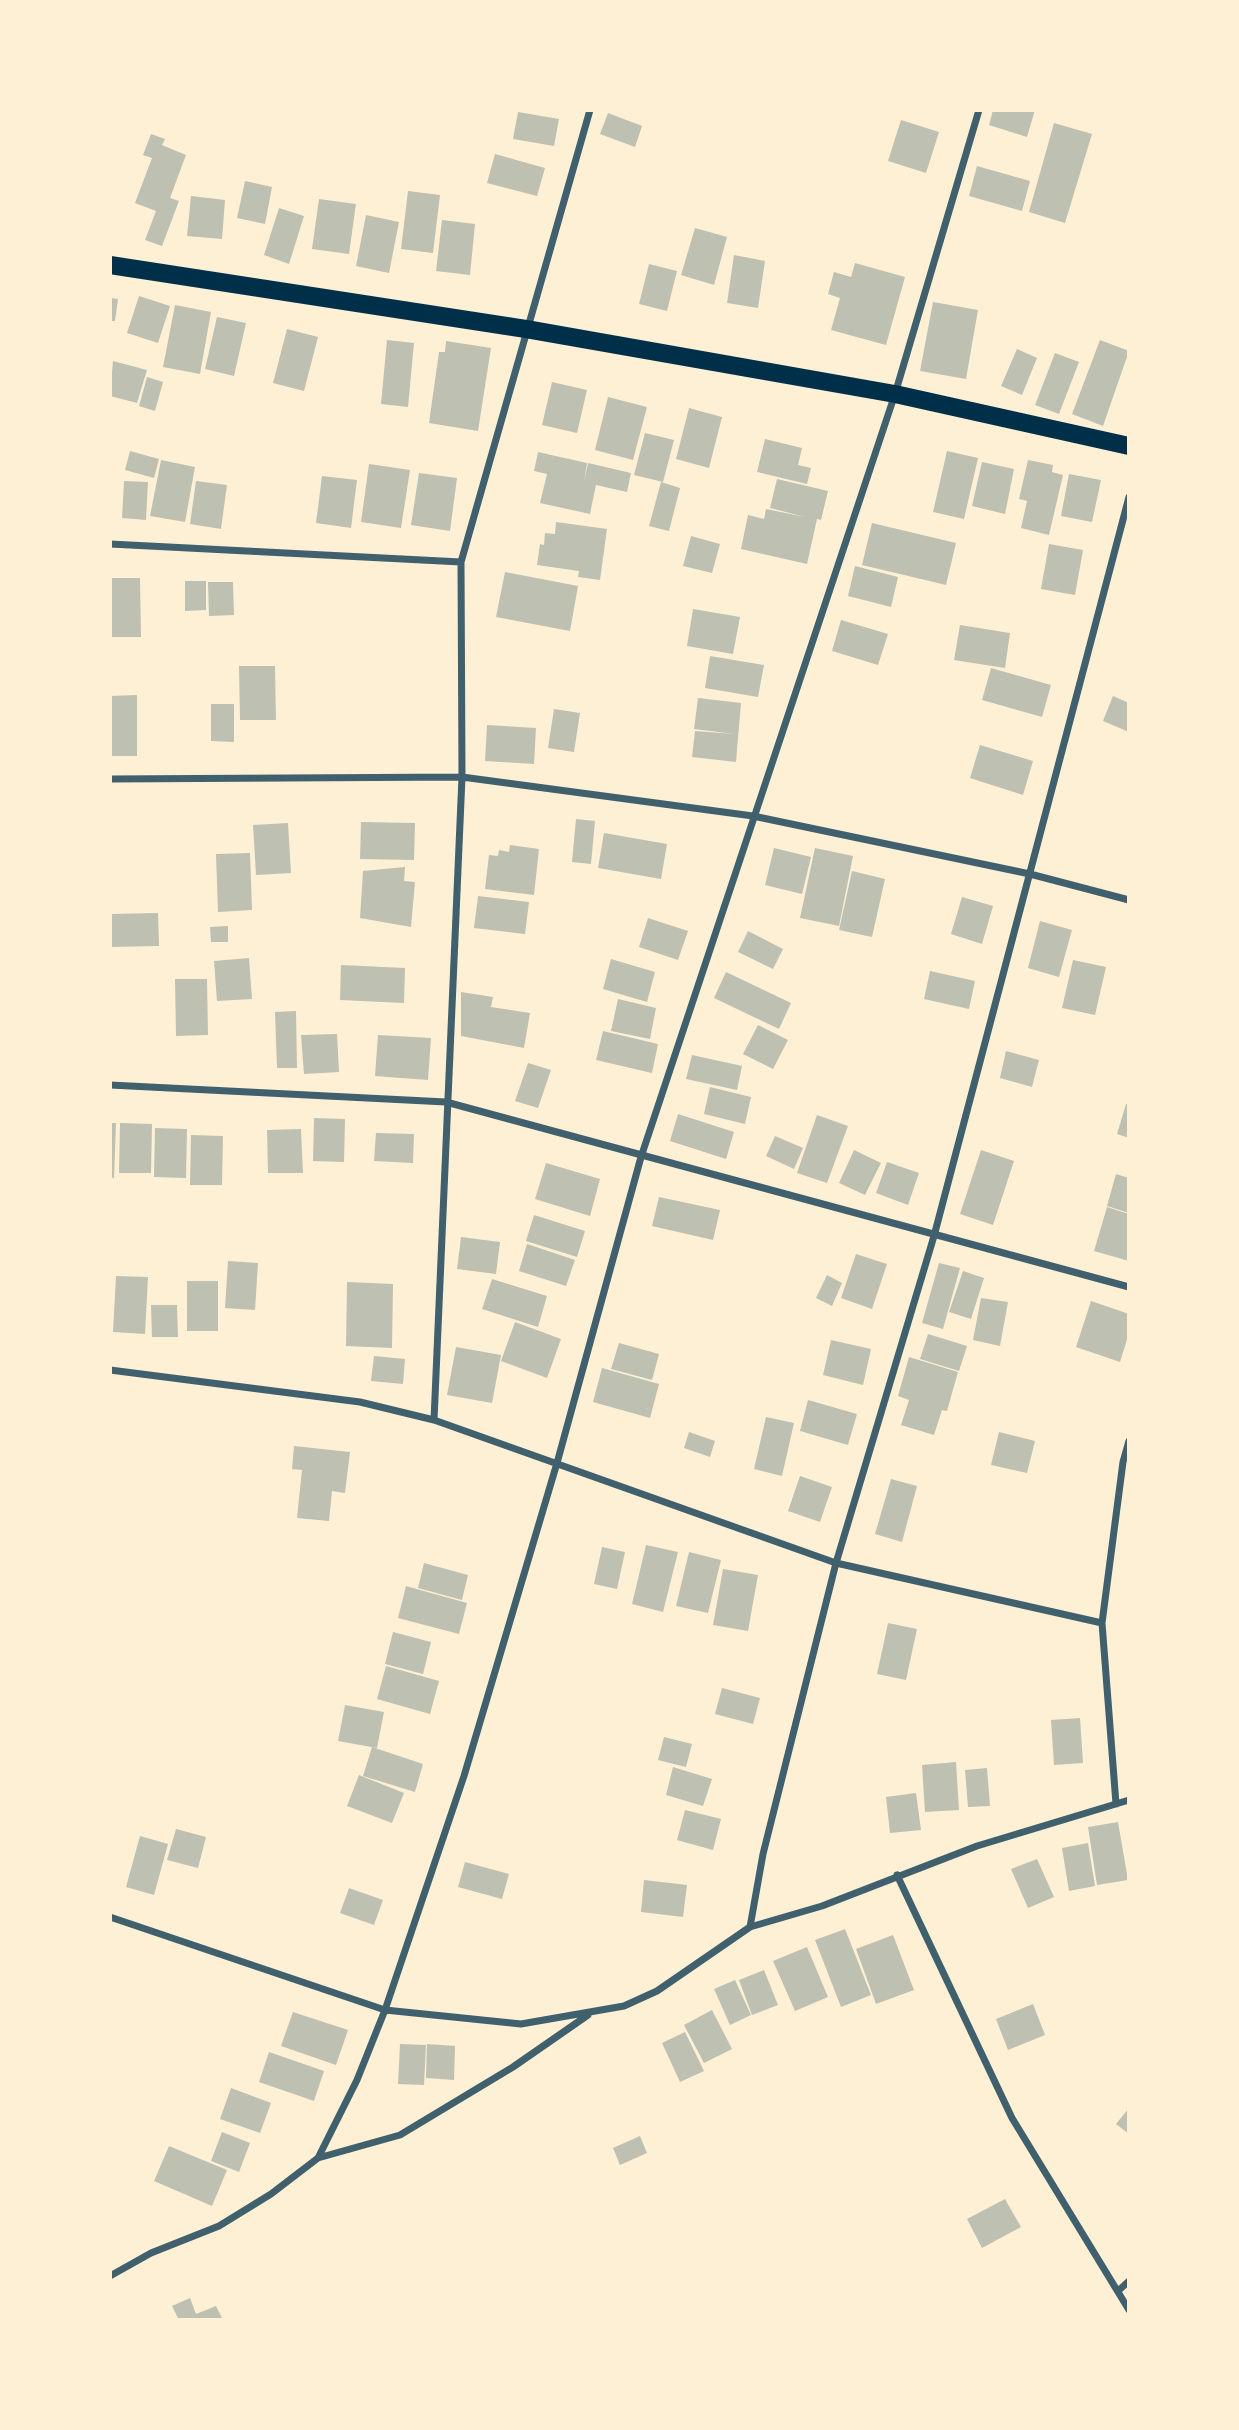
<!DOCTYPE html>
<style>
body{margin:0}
#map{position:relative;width:1239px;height:2430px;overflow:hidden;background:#fdf0d5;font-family:"Fira Sans Condensed",sans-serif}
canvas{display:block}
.frame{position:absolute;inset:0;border:112px solid #fdf0d5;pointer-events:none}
</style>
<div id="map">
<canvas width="1239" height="2430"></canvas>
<div class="frame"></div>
</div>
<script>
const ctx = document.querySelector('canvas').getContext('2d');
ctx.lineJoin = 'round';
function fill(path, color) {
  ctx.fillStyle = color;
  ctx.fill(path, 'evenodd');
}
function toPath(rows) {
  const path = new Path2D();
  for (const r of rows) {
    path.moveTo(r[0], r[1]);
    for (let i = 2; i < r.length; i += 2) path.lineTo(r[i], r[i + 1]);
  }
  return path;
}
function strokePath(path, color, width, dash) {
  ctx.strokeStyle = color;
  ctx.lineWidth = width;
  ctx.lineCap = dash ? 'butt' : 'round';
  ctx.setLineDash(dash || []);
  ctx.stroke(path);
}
fill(toPath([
 [993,110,1035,110,1027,137,989,125],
 [518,112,559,119,554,146,513,139],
 [608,113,642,126,635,147,600,134],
 [901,120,939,132,926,173,888,161],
 [1054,123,1092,134,1065,223,1029,212],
 [151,134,165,139,162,145,186,155,170,198,179,201,162,246,145,240,156,211,135,203,152,158,143,155],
 [495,154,545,168,537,196,487,183],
 [977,166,1030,181,1022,211,969,196],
 [245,181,272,187,265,224,237,218],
 [408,191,440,195,433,253,401,249],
 [191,196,225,200,222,239,187,236],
 [319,199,356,204,349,254,312,249],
 [279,208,304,216,289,264,264,255],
 [366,215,399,222,389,273,356,266],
 [442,220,475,224,470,275,436,271],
 [695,228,727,237,714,285,681,275],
 [734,255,765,261,758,308,727,303],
 [855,263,905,277,886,345,831,330,840,298,828,294,834,272,851,277],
 [649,264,677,271,667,311,639,304],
 [139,296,170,306,158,343,127,333],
 [110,298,118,299,115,321,110,321],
 [933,302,978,310,966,379,920,371],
 [175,305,211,312,200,374,163,367],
 [217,317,246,323,234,376,205,369],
 [287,329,318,337,304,391,273,383],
 [387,340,414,343,408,407,381,404],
 [1100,340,1129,351,1103,426,1072,414],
 [446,341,491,348,478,431,429,423,439,352,445,352],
 [1017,349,1037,358,1022,395,1001,386],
 [1055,353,1079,362,1059,414,1035,405],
 [113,361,147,370,137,403,110,396],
 [147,377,163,382,155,411,139,406],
 [552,382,587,390,577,433,542,425],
 [608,397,647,407,633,460,595,450],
 [689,408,722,417,709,468,676,459],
 [645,433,674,440,663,482,634,475],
 [765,439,802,448,798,465,811,468,807,484,757,472],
 [130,451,159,459,154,478,125,470],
 [947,451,978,458,964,519,933,512],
 [538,452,587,463,584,483,588,463,631,473,627,492,596,485,590,514,540,503,547,474,534,471],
 [161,460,195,467,185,522,150,516],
 [1028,460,1053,465,1052,472,1063,475,1049,535,1021,528,1027,501,1019,499],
 [982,462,1014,469,1005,514,972,506],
 [369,464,410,470,401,528,361,522],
 [419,473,457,478,450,531,411,525],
 [1069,474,1101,480,1092,522,1061,516],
 [322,476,357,480,351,528,316,523],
 [777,479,828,491,821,520,817,519,807,564,741,549,748,515,764,519,766,509,805,517,770,508],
 [124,481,148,482,146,520,122,518],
 [196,481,227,485,221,529,190,524],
 [661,482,680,488,669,531,649,526],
 [556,522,607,529,600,580,578,577,579,571,537,565,540,544,544,545,545,533,555,534],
 [872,523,956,543,946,585,862,565],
 [691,536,720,544,712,573,683,566],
 [1049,544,1083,550,1075,595,1041,589],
 [855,566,898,577,891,607,848,596],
 [505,572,578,586,570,631,496,617],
 [110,578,140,578,141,637,110,637],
 [185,581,206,581,206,610,185,611],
 [208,582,233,582,234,615,209,616],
 [693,609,740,617,733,654,687,646],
 [841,620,888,634,878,665,832,651],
 [960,625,1010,633,1005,668,954,660],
 [710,656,764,665,758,697,705,688],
 [239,666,275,666,276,720,240,720],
 [991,668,1051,685,1042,717,982,700],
 [137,695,137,756,110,756,110,696],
 [1113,696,1129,703,1129,732,1103,721],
 [698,698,741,703,736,762,692,757,695,731,735,734,694,729],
 [211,704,234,704,234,742,211,741],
 [554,709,580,713,574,752,548,748],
 [487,725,536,728,534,764,485,761],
 [980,745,1033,761,1023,795,970,778],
 [576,819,595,821,591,864,572,862],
 [361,822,415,823,414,860,360,859],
 [288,823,291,873,256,875,253,825],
 [604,833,667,844,661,879,598,868],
 [510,845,539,849,534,895,485,889,489,855,498,856,499,850,509,852],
 [774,848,811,857,802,894,765,885],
 [815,848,853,856,839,926,800,918],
 [250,853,252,910,218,912,216,854],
 [405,867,404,881,415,882,411,927,360,918,363,871],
 [852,871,885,879,872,937,839,930],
 [478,896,529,902,525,934,474,928],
 [962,897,993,906,982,944,951,934],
 [158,913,159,946,110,947,110,914],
 [648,918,688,931,678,960,639,947],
 [1040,921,1072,930,1059,977,1028,968],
 [228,926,228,942,211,942,210,927],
 [748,931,783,949,773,969,738,952],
 [249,958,252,999,217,1001,214,961],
 [611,959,655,972,647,1002,603,989],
 [1073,960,1106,967,1095,1015,1062,1008],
 [341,965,405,968,404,1003,340,1000],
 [930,971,975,981,969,1009,924,999],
 [726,972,791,1003,779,1029,714,998],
 [175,979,207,979,208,1035,176,1036],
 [461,992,493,997,491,1007,530,1013,524,1048,461,1036],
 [618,999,656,1008,650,1039,611,1031],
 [296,1011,297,1068,277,1068,275,1012],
 [758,1025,788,1040,773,1069,743,1054],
 [603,1031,658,1044,652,1073,596,1060],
 [337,1034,339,1072,304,1074,301,1035],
 [378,1035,431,1038,428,1080,375,1076],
 [1006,1051,1039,1060,1032,1087,1000,1078],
 [692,1055,742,1066,737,1090,686,1079],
 [528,1063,551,1070,538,1108,515,1101],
 [710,1087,751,1097,745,1124,704,1114],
 [1126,1104,1129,1104,1129,1138,1117,1134],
 [678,1114,734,1132,726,1159,670,1141],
 [817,1115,848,1126,827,1183,797,1173],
 [314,1118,345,1119,344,1162,313,1161],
 [110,1123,116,1123,114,1178,110,1177],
 [120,1123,152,1124,151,1173,119,1173],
 [155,1128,187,1129,186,1178,154,1177],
 [301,1129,303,1173,268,1173,267,1130],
 [376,1133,414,1134,413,1163,374,1161],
 [191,1135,223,1136,222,1185,190,1185],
 [775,1136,803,1148,794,1169,766,1156],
 [854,1150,881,1163,865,1195,839,1183],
 [981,1150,1014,1161,993,1225,960,1214],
 [887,1162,919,1173,908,1205,876,1193],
 [546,1163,600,1179,590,1216,535,1199],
 [1116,1174,1129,1178,1129,1213,1107,1206],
 [659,1197,720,1210,713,1240,652,1226],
 [1107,1207,1129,1214,1129,1261,1094,1251],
 [534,1215,585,1231,577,1257,526,1241],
 [461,1237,500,1242,496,1274,457,1269],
 [527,1244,575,1260,566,1286,519,1271],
 [856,1254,887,1264,872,1309,841,1298],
 [228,1261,258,1263,255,1310,225,1308],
 [939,1263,960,1268,943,1329,922,1323],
 [963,1271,984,1278,971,1319,949,1312],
 [827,1275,842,1283,832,1306,816,1298],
 [116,1276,148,1277,145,1334,113,1332],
 [492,1279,547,1296,538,1327,482,1309],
 [187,1281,218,1281,218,1331,187,1331],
 [347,1282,393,1284,392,1348,346,1346],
 [981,1298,1008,1302,1000,1346,973,1340],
 [1091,1301,1129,1314,1129,1333,1120,1362,1076,1347],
 [151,1305,177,1305,178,1337,152,1337],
 [515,1322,561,1339,547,1378,501,1361],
 [928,1334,967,1346,959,1371,920,1359],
 [831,1340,871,1349,863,1385,823,1375],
 [619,1343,659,1354,652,1380,611,1369],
 [456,1347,501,1355,492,1403,447,1395],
 [374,1356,405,1359,403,1384,371,1381],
 [909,1357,958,1372,947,1411,942,1410,934,1435,901,1425,909,1400,898,1396],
 [602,1368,659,1384,650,1418,593,1402],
 [808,1400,857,1414,848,1445,800,1431],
 [766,1417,794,1423,782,1476,754,1469],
 [689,1432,715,1441,710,1457,684,1448],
 [999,1432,1035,1441,1027,1473,991,1465],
 [294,1446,350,1452,345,1493,332,1491,329,1521,297,1518,302,1470,292,1469],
 [800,1476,832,1487,820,1522,788,1511],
 [891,1479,917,1486,902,1542,875,1534],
 [646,1545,678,1552,663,1612,632,1604],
 [602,1547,625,1552,617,1589,594,1584],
 [689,1552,721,1560,708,1613,676,1606],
 [424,1563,468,1575,462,1600,418,1588],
 [723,1569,758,1575,748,1631,713,1625],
 [406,1586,467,1603,459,1634,398,1618],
 [888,1623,917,1629,906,1680,877,1674],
 [393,1632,431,1642,423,1674,385,1664],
 [386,1666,439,1681,430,1714,377,1699],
 [722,1688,760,1698,753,1724,715,1714],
 [345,1705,384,1712,377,1748,338,1741],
 [1080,1718,1083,1763,1054,1765,1051,1720],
 [664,1737,692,1744,686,1767,658,1760],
 [372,1747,423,1764,415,1792,363,1776],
 [956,1762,959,1810,925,1812,922,1765],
 [673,1767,712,1779,703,1806,666,1795],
 [987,1768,990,1806,968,1807,965,1770],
 [359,1775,404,1793,392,1823,347,1806],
 [916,1793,921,1830,890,1833,886,1797],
 [685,1810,721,1819,713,1850,677,1840],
 [1118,1822,1128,1880,1097,1885,1088,1827],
 [176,1829,206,1837,198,1868,167,1860],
 [140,1836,168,1844,154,1895,126,1887],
 [1088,1843,1095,1886,1069,1891,1062,1848],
 [1037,1859,1054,1897,1028,1908,1011,1869],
 [465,1862,509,1874,502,1899,458,1887],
 [644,1880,687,1885,683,1917,641,1912],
 [349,1888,383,1900,374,1925,340,1913],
 [845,1929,871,1995,841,2007,815,1940],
 [893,1935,914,1990,876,2004,856,1949],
 [807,1947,828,1997,795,2011,773,1961],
 [764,1970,778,2005,752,2015,739,1980],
 [735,1980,751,2015,730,2025,714,1989],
 [1033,2004,1045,2035,1008,2050,996,2019],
 [712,2010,732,2049,704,2063,684,2025],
 [293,2012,348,2030,336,2065,281,2046],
 [685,2032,704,2071,680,2082,662,2043],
 [400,2044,426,2045,424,2085,398,2084],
 [427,2044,455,2046,454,2080,426,2078],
 [269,2052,324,2071,314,2101,259,2082],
 [231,2088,271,2103,260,2133,220,2119],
 [1129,2108,1129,2134,1116,2124],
 [222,2132,250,2143,239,2172,211,2161],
 [640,2136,647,2153,620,2165,613,2148],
 [169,2146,227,2170,212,2206,154,2181],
 [1005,2199,1021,2227,982,2248,967,2219],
 [190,2298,196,2314,216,2306,223,2320,179,2320,172,2306]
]), '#bec0b2');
strokePath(toPath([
 [110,544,461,562],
 [110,779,462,777,753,816,1030,874,1129,900],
 [110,1085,446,1102,1129,1287],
 [110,1370,360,1402,434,1420,836,1563,1102,1623],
 [434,1420,462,777,461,562,590,110],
 [1116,1804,1102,1623,1123,1462,1129,1441],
 [897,1875,1012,2118,1129,2310],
 [110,1917,385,2010,521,2024,624,2006,657,1991,750,1927,822,1906,977,1846,1129,1800],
 [750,1927,763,1854,836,1563,934,1236,1129,497],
 [318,2158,357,2080,385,2010,464,1776,557,1463,641,1157,895,394,979,110],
 [110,2276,151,2253,219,2226,271,2194,318,2158,400,2135,513,2067,588,2015],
 [1118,2291,1129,2281]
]), '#3f606c', 7);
strokePath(toPath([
 [110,265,526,329,895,394,1129,446]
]), '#003049', 18);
</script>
